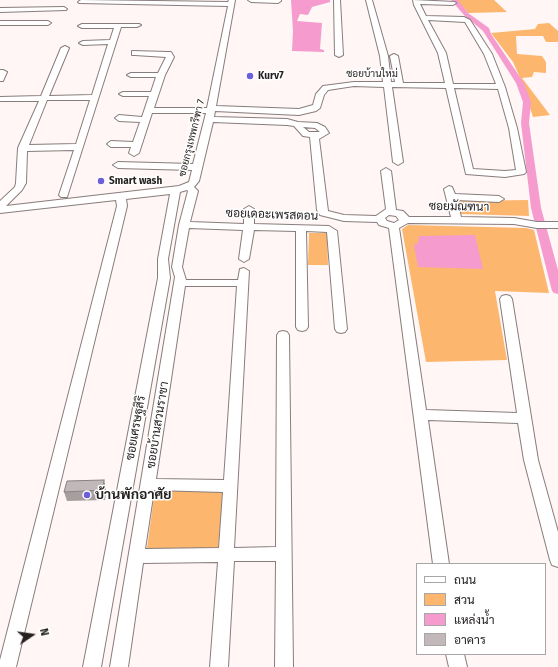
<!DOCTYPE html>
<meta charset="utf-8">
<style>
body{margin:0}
#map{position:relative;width:558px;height:667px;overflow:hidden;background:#fff6f5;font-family:"Fira Sans",Sarabun,sans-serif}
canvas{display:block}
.legend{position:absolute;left:416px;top:563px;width:130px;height:92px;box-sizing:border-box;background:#fff;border:1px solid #a8a6a6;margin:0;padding:5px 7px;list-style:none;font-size:12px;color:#252121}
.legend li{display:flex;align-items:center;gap:8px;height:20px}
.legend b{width:20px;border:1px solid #a8a6a6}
.north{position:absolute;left:12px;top:615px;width:40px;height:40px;-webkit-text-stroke:3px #fff;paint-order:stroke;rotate:77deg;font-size:11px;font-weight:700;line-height:16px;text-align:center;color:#252121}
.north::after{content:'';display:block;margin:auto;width:14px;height:18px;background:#252121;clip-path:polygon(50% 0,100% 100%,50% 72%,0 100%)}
</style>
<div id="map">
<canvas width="558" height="667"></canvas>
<ul class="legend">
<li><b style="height:5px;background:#fff"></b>ถนน</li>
<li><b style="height:11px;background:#fdb66e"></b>สวน</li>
<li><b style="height:11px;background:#f59bce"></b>แหล่งน้ำ</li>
<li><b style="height:11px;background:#c2b8b9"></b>อาคาร</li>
</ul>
<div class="north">N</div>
</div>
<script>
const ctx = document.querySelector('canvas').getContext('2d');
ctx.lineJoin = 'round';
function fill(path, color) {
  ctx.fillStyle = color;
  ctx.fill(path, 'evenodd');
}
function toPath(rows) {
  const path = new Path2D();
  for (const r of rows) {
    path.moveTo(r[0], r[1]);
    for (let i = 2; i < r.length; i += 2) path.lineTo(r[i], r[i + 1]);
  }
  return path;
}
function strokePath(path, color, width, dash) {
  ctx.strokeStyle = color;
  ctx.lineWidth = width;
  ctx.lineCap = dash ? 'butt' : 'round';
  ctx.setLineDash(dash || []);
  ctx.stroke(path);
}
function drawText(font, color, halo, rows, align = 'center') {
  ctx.font = font + ' "Fira Sans",Sarabun,sans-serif';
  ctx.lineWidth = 3;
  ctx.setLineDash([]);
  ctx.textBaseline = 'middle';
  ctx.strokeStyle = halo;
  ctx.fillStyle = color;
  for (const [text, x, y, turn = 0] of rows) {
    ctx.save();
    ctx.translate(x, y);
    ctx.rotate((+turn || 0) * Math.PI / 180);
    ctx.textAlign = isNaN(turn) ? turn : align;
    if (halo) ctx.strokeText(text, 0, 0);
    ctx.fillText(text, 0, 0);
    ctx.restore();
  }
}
fill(toPath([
 [457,0,494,0,507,12,468,13],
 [549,23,558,31,558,42,546,42,543,36,516,36,517,54,542,56,546,62,546,73,534,72,532,77,522,78,550,115,533,117,521,80,513,62,491,33,535,29,538,24],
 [528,200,529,216,460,214,456,201],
 [408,225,526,228,534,230,549,293,495,291,507,360,426,362,402,229],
 [309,233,327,233,328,265,308,265],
 [155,490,223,491,218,549,147,548]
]), '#fdb66e');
fill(toPath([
 [291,0,330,0,330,2,312,7,308,15,300,14,297,21,322,23,320,49,324,50,324,52,292,51,293,31],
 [475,235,483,269,418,267,414,245,418,243,419,236]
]), '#f59bce');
fill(toPath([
 [451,0,458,0,468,13,489,28,491,34,524,83,531,102,529,123,541,208,558,270,558,294,554,293,552,291,531,208,521,123,523,102,516,83,483,31,464,15,451,0]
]), '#f59bce');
const street = toPath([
 [81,0,228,2,229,0,235,0,216,106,299,109,313,105,316,94,323,86,354,82,383,82,380,56,366,0,372,0,388,56,391,82,395,82,390,56,394,54,398,56,403,83,445,83,438,53,414,5,413,0,455,2,456,3,453,5,420,4,426,16,464,17,470,20,492,54,505,87,517,128,526,172,524,174,505,177,466,174,446,88,392,87,403,162,398,165,393,162,384,87,354,86,328,90,324,95,320,108,316,111,299,115,215,111,214,117,287,119,298,122,317,123,325,127,329,133,319,139,328,211,344,215,376,216,386,209,381,171,386,168,391,171,396,210,403,211,409,217,451,217,444,189,449,186,452,187,455,194,499,196,504,199,499,202,457,200,461,217,514,218,537,222,558,222,558,228,537,228,514,224,408,223,399,228,426,410,517,413,500,299,502,296,506,295,510,296,512,299,538,460,558,532,558,567,552,565,550,560,524,460,518,423,428,420,449,564,433,564,389,228,379,225,377,222,344,221,320,215,317,210,310,137,303,136,294,126,287,125,213,122,199,181,194,187,198,191,190,222,244,224,244,209,249,206,254,209,254,224,329,226,337,231,347,329,345,332,341,333,337,332,335,329,327,232,306,231,308,327,306,330,302,331,298,330,296,327,296,231,254,230,249,259,244,262,239,259,243,230,189,228,182,267,186,280,238,280,240,269,244,268,249,271,234,548,276,547,277,335,279,332,283,331,287,332,289,335,293,667,275,667,276,561,234,561,228,667,210,667,218,562,143,563,128,667,110,667,175,277,172,267,179,225,188,191,187,190,180,192,168,259,170,278,101,667,83,667,158,278,158,259,170,194,126,199,127,206,16,667,0,667,0,660,117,206,116,200,0,213,0,201,15,187,16,183,18,148,39,101,0,101,0,97,41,96,61,48,65,46,69,48,49,96,92,95,108,44,83,45,79,43,83,41,110,40,114,28,82,28,78,26,82,24,139,24,141,25,137,27,121,27,67,197,61,197,59,195,74,150,27,151,26,183,22,190,6,206,179,186,189,182,192,170,118,168,113,165,118,162,193,164,206,113,152,113,139,153,134,156,129,153,131,147,111,147,107,144,111,141,133,142,140,122,119,121,115,118,119,115,142,117,149,96,123,96,119,94,123,92,151,92,156,77,131,77,127,75,131,73,158,73,166,57,135,55,132,55,132,51,168,52,171,52,174,57,165,75,154,108,207,108,228,6,79,3,78,2,81,0],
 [428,20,465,22,484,54,496,84,453,84,446,53,428,20],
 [454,88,498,89,509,128,516,170,505,171,473,169,454,88],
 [47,100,90,100,76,144,29,145,47,100],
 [303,127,315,128,320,132,309,132,303,127],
 [389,215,396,216,399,220,394,223,387,221,385,218,389,215],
 [185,286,237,286,224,480,156,479,185,286],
 [154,490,223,492,219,548,145,549,154,490],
 [248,0,281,0,281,1,278,3,251,2,248,0],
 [334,0,340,0,343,55,339,57,335,55,334,0],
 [64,7,67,9,66,10,0,12,0,8,64,7],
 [0,21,48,21,51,23,48,25,0,25,0,21],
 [0,70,3,70,7,72,3,81,0,81,0,70],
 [446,654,464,654,467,667,449,667,446,654]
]);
strokePath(street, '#877d7c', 2);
fill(street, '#fff');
fill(toPath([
 [106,490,105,500,67,501,64,492]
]), '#a79e9f');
fill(toPath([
 [104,480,106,490,105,500,103,490]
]), '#888182');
const building = toPath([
 [104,480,103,490,64,492,67,481,104,480]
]);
fill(building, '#c2b8b9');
strokePath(building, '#888182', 1);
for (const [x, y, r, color] of [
 [250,76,4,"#6e5ed8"],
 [101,181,4,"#6e5ed8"],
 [87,495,4,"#6e5ed8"]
]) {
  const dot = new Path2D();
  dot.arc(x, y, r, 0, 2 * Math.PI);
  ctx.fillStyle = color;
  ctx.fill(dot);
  strokePath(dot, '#fff', 1.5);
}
drawText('10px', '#252121', '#fff', [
 ["ซอยบ้านใหม่",372,74],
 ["ซอยกรุงเทพกรีฑา 7",192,138,-76]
]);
drawText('bold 10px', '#252121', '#fff', [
 ["Kurv7",258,76],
 ["Smart wash",109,181]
], 'left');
drawText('12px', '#252121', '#fff', [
 ["ซอยมัณฑนา",459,207,1],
 ["ซอยเดอะเพรสตอน",272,215,2],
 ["ซอยบ้านสวนราชา",158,425,-81],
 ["ซอยเศรษฐสิริ",136,428,-80]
]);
drawText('bold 14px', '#252121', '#fff', [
 ["บ้านพักอาศัย",95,495]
], 'left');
</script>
